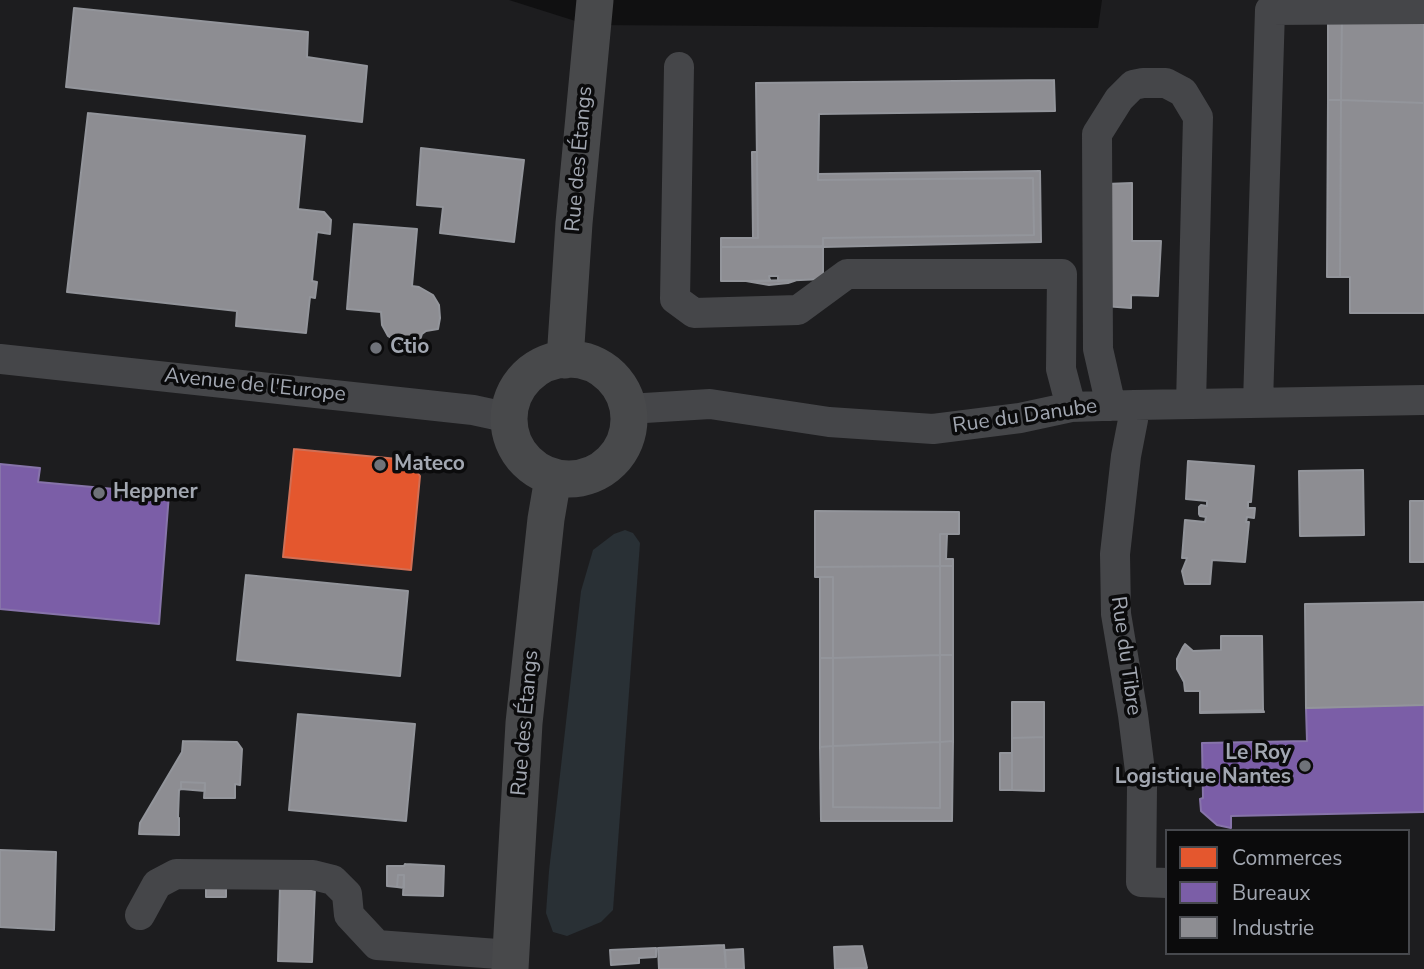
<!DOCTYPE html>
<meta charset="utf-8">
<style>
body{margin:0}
#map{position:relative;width:1424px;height:969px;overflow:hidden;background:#101011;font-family:"Nunito Sans",sans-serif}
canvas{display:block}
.legend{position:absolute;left:1165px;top:829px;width:245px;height:126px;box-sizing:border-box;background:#0b0b0c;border:2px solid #47494e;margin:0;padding:9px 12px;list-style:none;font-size:21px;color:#a2a7b1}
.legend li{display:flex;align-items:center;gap:14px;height:35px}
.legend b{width:35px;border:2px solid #47494e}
</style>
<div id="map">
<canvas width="1424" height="969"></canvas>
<ul class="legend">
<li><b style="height:19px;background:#e4572e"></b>Commerces</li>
<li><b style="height:19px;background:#7b5ea7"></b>Bureaux</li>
<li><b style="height:19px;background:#8d8d92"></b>Industrie</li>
</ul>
</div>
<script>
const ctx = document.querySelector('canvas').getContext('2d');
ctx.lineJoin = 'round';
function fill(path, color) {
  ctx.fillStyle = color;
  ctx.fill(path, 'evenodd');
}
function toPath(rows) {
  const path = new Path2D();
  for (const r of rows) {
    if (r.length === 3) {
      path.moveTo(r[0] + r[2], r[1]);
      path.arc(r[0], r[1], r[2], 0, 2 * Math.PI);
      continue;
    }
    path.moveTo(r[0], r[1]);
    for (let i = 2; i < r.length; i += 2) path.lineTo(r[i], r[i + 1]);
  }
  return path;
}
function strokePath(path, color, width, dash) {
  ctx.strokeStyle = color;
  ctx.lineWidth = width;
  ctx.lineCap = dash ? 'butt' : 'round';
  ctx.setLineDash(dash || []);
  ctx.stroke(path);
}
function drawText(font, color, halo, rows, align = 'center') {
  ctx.font = font + ' "Nunito Sans",sans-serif';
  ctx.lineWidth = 7;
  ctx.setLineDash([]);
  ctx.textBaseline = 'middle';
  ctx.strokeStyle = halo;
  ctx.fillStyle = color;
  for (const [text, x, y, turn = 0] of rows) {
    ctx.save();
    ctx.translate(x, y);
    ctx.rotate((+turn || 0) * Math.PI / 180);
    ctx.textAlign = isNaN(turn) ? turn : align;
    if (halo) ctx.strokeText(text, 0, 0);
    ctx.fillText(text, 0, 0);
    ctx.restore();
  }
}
fill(toPath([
 [0,0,509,0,588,25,1098,28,1102,0,1424,0,1424,969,0,969],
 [1167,831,1408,831,1408,953,1167,953]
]), '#1d1d1f');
fill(toPath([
 [625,530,633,533,640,543,613,910,601,922,567,936,553,932,546,913,549,871,581,591,593,550,614,534]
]), '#293035');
const shops = toPath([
 [294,449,408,460,420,476,411,570,283,557,294,449]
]);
fill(shops, '#e4572e');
strokePath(shops, '#d06f55', 2);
const offices = toPath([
 [0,464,40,468,38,482,169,494,159,624,0,609,0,464],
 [1408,705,1424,705,1424,812,1231,816,1231,828,1217,825,1201,811,1200,799,1203,798,1202,743,1307,741,1306,708,1408,705]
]);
fill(offices, '#7b5ea7');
strokePath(offices, '#8774aa', 2);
const industry = toPath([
 [74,8,308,32,307,57,367,66,362,122,66,87,74,8],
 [1328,16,1342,16,1341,100,1328,100,1328,16],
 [1342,16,1424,17,1424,103,1341,100,1342,16],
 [1054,80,1055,111,819,114,818,180,1033,178,1034,235,823,238,823,247,721,247,721,238,758,238,756,83,1054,80],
 [1328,100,1341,100,1340,277,1327,277,1328,100],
 [1341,100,1424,103,1424,313,1350,313,1350,277,1340,277,1341,100],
 [88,113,305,136,298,209,324,212,331,220,330,234,317,232,312,281,317,282,315,298,310,297,306,333,236,326,237,311,67,292,88,113],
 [421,148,524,160,514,242,440,233,443,207,417,205,421,148],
 [752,152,757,152,758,238,753,238,752,152],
 [1040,171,1041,242,823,247,823,238,1034,235,1033,178,818,180,818,174,1040,171],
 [1132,183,1132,241,1161,241,1158,296,1131,295,1131,308,1104,306,1106,184,1132,183],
 [354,224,417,229,412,286,419,287,433,295,439,305,440,318,438,329,426,331,422,334,418,346,409,346,400,344,388,336,382,325,381,312,347,309,354,224],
 [821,246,823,247,823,279,778,281,778,276,769,276,770,281,721,281,721,247,821,246],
 [797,280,788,283,769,285,746,281,797,280],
 [1188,461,1254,466,1251,502,1248,502,1248,508,1255,508,1254,518,1247,517,1246,522,1249,522,1245,562,1212,560,1210,584,1185,584,1182,571,1186,561,1187,558,1182,558,1185,520,1205,522,1206,517,1200,516,1199,514,1199,507,1201,505,1207,506,1207,501,1186,499,1188,461],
 [1363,470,1364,535,1300,536,1299,471,1363,470],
 [1410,501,1424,501,1424,562,1410,562,1410,501],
 [815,511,959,512,959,534,940,534,940,566,815,567,815,511],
 [940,534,947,534,946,559,953,559,953,566,940,566,940,534],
 [940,566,953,566,953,655,940,655,940,566],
 [940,566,940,655,833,658,833,577,815,577,815,567,940,566],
 [246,575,408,591,400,676,237,660,246,575],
 [820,577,833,577,833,658,820,658,820,577],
 [1424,602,1424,705,1306,708,1305,604,1424,602],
 [1221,636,1262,636,1263,710,1200,712,1200,691,1185,691,1184,682,1177,669,1177,659,1183,647,1185,644,1193,651,1221,650,1221,636],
 [940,655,940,742,833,746,833,658,940,655],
 [940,655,953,655,953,741,940,742,940,655],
 [820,658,833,658,833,746,820,747,820,658],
 [1012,702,1044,702,1044,737,1012,738,1012,702],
 [1263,710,1264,712,1200,713,1200,712,1263,710],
 [298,714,415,724,406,821,289,810,298,714],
 [1044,737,1044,791,1012,790,1012,738,1044,737],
 [183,741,237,742,242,749,240,785,235,784,235,798,204,798,205,783,181,782,181,789,179,790,178,817,179,818,179,835,139,834,140,823,182,752,183,741],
 [953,741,952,821,821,821,820,747,833,746,833,807,940,808,940,742,953,741],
 [940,742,940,808,833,807,833,746,940,742],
 [1000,753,1012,753,1012,790,1000,790,1000,753],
 [181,782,205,783,205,791,181,789,181,782],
 [0,850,56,852,54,930,0,927,0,850],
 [405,864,444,866,443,896,403,895,404,875,398,875,397,887,387,886,387,866,404,866,405,864],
 [398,875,404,875,404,888,397,887,398,875],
 [206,886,226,886,226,897,206,897,206,886],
 [280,887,315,888,312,962,278,961,280,887],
 [724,945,726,969,659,969,658,948,724,945],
 [862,946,867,968,835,969,834,947,862,946],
 [656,948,656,957,639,958,639,963,611,965,610,950,656,948],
 [743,949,744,969,726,969,725,950,743,949]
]);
fill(industry, '#8d8d92');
strokePath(industry, '#93959b', 2);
strokePath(toPath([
 [679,67,675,299,694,313,798,310,847,274,1062,274,1061,369,1071,407],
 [0,359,473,410,510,418],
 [1258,403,1270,10,1424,9],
 [1134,405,1133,420,1126,456,1115,554,1116,614,1133,715,1142,787,1141,882,1167,883],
 [1111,406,1098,349,1097,134,1119,99,1133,85,1143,83,1166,83,1183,92,1198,117,1191,404],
 [628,409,710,404,829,422,933,429,1020,418,1071,407,1134,405,1424,400],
 [140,915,157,884,176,874,313,875,333,880,347,894,349,915,377,945,511,955]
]), '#454649', 30);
strokePath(toPath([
 [569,419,60],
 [565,360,574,223,595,0],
 [510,969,524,723,546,519,553,478]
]), '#48494b', 37);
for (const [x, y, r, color] of [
 [376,348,7,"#6f7279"],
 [380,465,7,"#6f7279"],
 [99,493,7,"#6f7279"],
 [1305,766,7,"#6f7279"]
]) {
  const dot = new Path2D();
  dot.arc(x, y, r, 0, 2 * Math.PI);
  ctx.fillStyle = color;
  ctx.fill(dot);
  strokePath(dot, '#0b0b0c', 2.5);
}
drawText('21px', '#a2a7b1', '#0b0b0c', [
 ["Rue des Étangs",580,159,-85],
 ["Avenue de l'Europe",255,386,6],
 ["Rue du Danube",1025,417,-8],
 ["Rue du Tibre",1125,656,82],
 ["Rue des Étangs",526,723,-85]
]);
drawText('bold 21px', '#a2a7b1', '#0b0b0c', [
 ["Ctio",390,348],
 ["Mateco",394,465],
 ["Heppner",113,493],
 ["Le Roy",1291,754,"right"],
 ["Logistique Nantes",1291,778,"right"]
], 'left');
</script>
